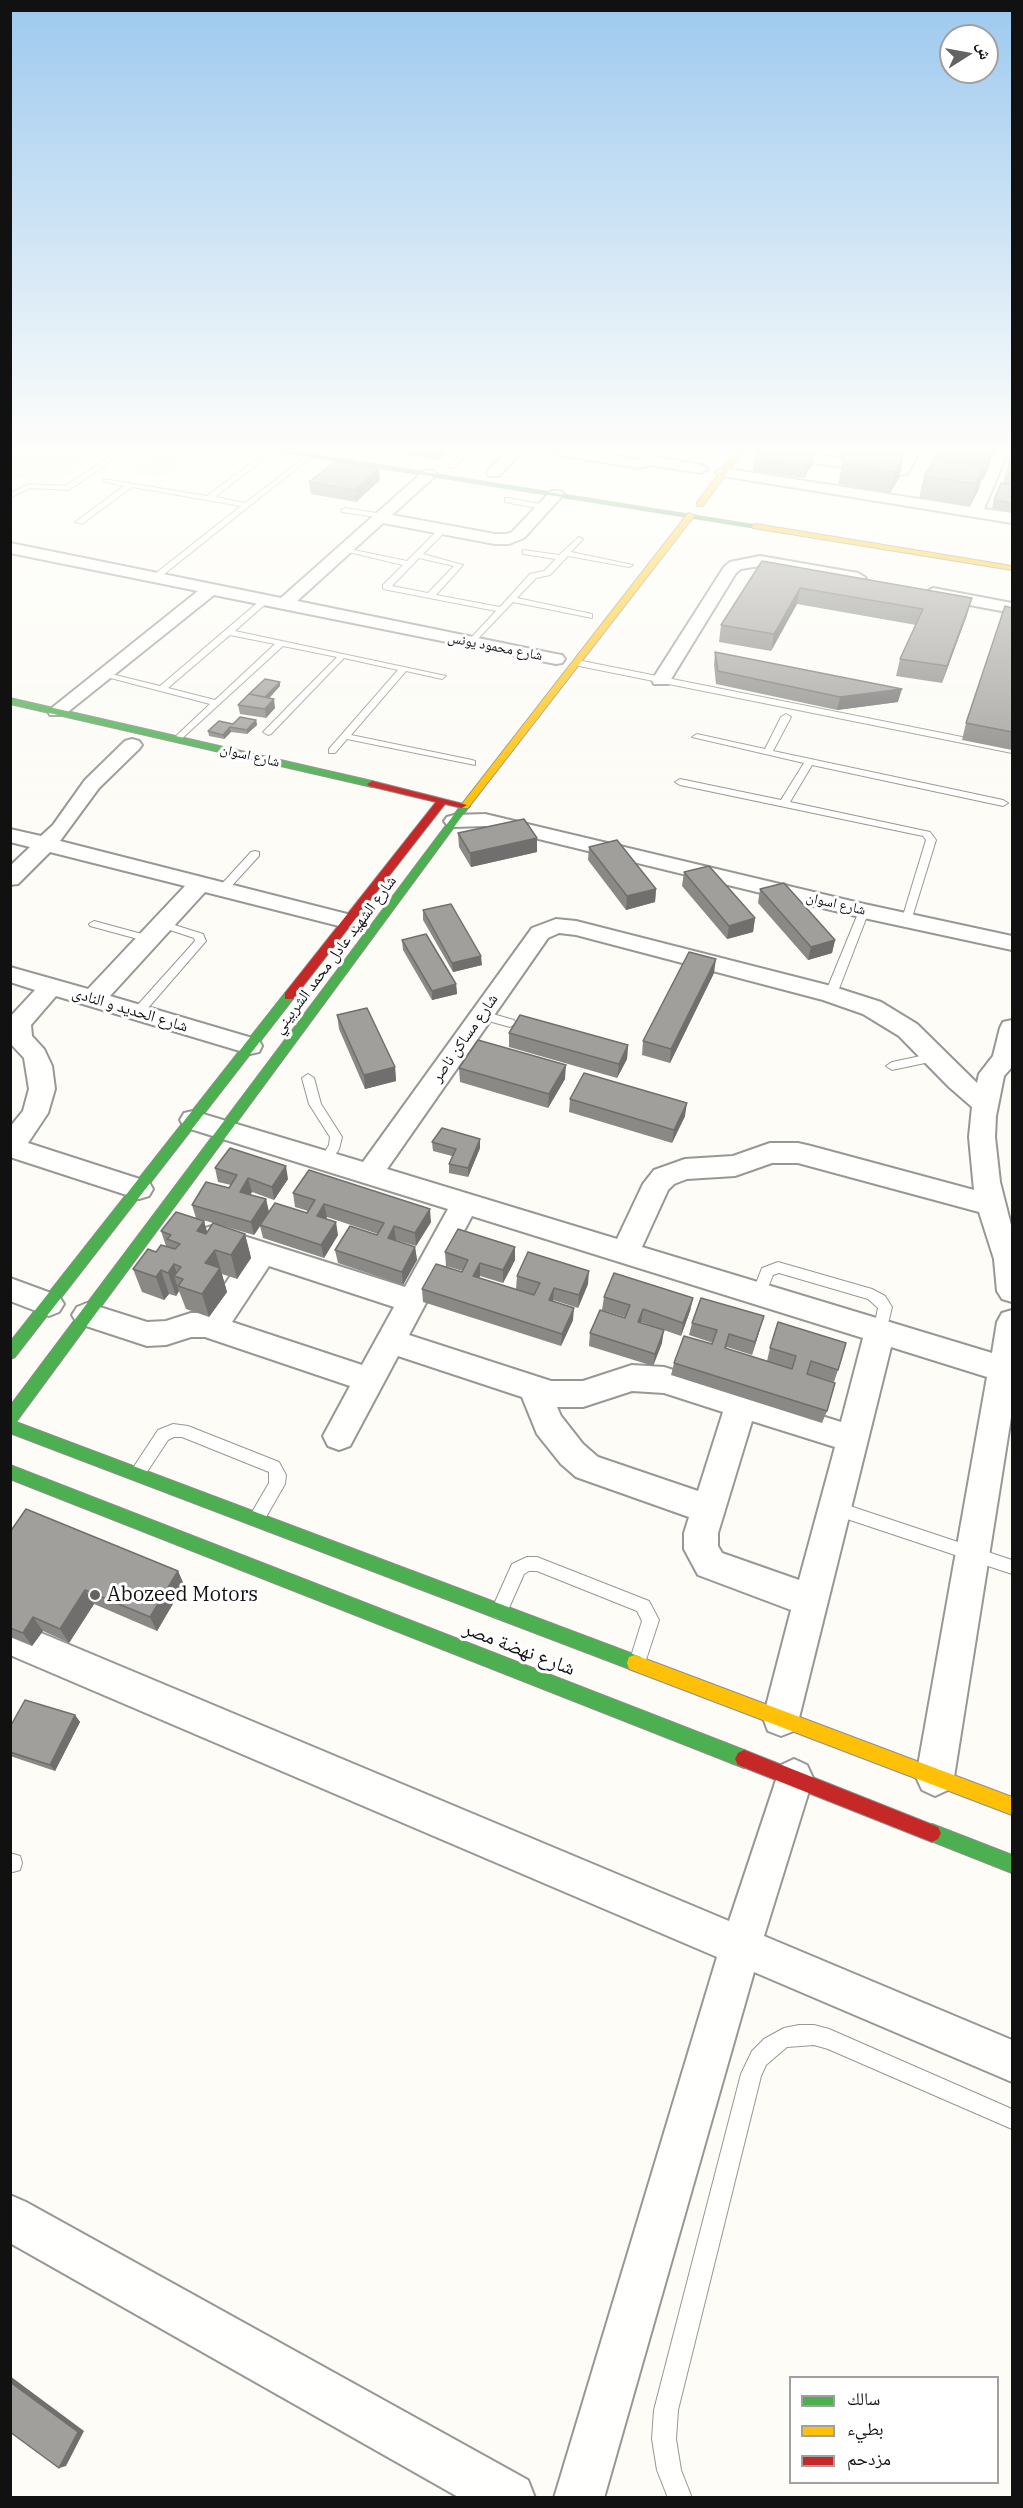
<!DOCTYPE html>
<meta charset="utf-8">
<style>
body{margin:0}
#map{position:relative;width:1023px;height:2508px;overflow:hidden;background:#fdfcf7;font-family:"IBM Plex Serif","Noto Naskh Arabic",serif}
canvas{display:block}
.frame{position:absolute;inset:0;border:12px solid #111;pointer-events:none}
.legend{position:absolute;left:789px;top:2376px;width:210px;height:108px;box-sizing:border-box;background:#fff;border:2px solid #a0a0a0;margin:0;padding:8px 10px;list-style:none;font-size:18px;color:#111}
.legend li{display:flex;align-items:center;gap:12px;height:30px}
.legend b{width:30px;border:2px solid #a0a0a0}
.north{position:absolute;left:939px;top:24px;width:60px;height:60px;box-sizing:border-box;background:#fff;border:2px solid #a0a0a0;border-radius:50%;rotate:79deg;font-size:16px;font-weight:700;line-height:24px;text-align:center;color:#111}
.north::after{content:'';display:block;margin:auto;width:21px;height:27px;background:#646362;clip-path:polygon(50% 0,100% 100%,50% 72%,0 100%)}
</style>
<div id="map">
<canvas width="1023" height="2508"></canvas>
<div class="frame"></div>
<ul class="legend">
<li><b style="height:8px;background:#4caf50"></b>سالك</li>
<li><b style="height:8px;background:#ffc107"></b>بطيء</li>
<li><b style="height:8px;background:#c62828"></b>مزدحم</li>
</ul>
<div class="north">ش</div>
</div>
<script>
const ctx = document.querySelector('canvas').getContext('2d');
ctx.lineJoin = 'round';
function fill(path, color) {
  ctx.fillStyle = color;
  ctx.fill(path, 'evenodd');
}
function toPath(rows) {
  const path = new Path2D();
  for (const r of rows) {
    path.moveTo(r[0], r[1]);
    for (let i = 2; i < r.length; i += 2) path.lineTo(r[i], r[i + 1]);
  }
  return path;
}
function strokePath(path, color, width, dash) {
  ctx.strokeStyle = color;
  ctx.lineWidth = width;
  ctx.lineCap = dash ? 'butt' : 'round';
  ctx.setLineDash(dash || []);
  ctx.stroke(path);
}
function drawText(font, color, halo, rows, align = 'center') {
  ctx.font = font + ' "IBM Plex Serif","Noto Naskh Arabic",serif';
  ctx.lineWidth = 6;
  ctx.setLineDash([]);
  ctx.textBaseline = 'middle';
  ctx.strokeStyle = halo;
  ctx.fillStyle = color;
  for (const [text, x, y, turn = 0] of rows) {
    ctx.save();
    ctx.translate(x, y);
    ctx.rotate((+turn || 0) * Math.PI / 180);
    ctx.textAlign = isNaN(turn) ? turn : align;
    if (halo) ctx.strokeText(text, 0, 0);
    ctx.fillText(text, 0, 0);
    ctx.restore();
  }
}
fill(toPath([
 [11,451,104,451,52,484,11,476],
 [156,451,200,451,161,478,125,472]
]), '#f0f6e1');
const lane = toPath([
 [118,451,126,451,69,490,30,488,10,498,10,493,29,484,65,486,118,451],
 [267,451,275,451,215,497,245,503,306,456,311,457,158,579,151,577,241,506,132,487,82,524,75,522,124,486,103,481,103,479,207,496,267,451],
 [464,451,472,451,453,468,449,468,449,466,464,451],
 [508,498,540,504,541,506,537,508,505,502,505,498,508,498],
 [345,508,382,514,386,516,382,518,342,512,341,510,345,508],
 [441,527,448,529,423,554,463,565,436,595,500,607,530,574,544,571,556,559,523,554,523,550,559,555,579,537,583,539,571,552,633,565,629,567,568,556,550,575,536,578,517,598,592,614,592,618,513,602,472,645,468,642,469,640,496,611,383,589,383,585,403,565,340,550,344,548,407,561,441,527],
 [419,558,454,566,428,593,392,586,419,558],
 [263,598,270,600,235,631,446,676,442,679,406,671,351,735,472,760,475,761,475,765,347,739,335,753,329,753,329,749,398,670,344,658,271,734,268,735,263,732,265,730,337,657,283,646,178,742,173,739,175,737,210,704,99,675,103,672,160,686,263,598],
 [230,635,275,644,215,700,168,688,230,635],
 [577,660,1012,747,1012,753,574,665,573,663,577,660],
 [786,714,791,717,773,751,1003,800,1008,803,1003,806,812,765,790,802,930,832,936,840,911,921,903,921,902,919,926,840,923,836,680,785,675,782,680,779,781,800,804,763,692,737,697,734,765,749,781,717,786,714],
 [255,851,259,852,259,856,227,891,219,891,219,887,251,852,255,851],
 [864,908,869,911,837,994,835,997,827,997,825,994,859,911,864,908],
 [94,921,153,937,154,939,149,942,90,926,89,924,94,921],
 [162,921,203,934,206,941,142,1015,134,1015,134,1009,195,941,194,938,158,926,158,922,162,921],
 [482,1011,514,1020,516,1023,510,1027,478,1018,478,1012,482,1011],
 [935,1053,941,1057,939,1060,892,1070,886,1066,892,1062,935,1053],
 [308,1074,314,1078,321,1104,342,1137,339,1149,329,1164,325,1166,319,1161,329,1145,330,1137,309,1104,302,1078,308,1074],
 [778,1262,872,1289,885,1296,892,1307,885,1336,880,1338,875,1336,873,1332,878,1308,868,1299,779,1273,773,1275,764,1298,754,1298,752,1294,762,1268,778,1262],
 [173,1424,188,1426,279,1462,286,1475,285,1484,262,1524,256,1526,250,1524,248,1519,269,1483,269,1472,182,1437,174,1437,168,1440,143,1478,138,1480,133,1478,130,1473,133,1468,158,1430,173,1424],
 [835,1501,1012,1560,1012,1574,829,1513,827,1508,829,1503,835,1501],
 [527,1557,537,1557,649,1601,659,1620,643,1669,637,1671,631,1669,629,1663,642,1621,637,1611,537,1571,529,1571,524,1574,505,1617,499,1619,493,1617,491,1611,512,1564,527,1557],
 [10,1853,20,1856,22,1863,20,1870,13,1872,10,1871,10,1853],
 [799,2025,814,2025,829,2029,1012,2109,1012,2129,828,2049,814,2045,787,2047,766,2065,761,2076,678,2410,676,2439,681,2470,692,2498,668,2498,657,2470,652,2439,654,2410,741,2074,752,2051,764,2039,784,2028,799,2025]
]);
const street = toPath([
 [507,451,522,451,499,476,489,476,487,473,489,470,507,451],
 [553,451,589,451,638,460,646,451,661,451,656,457,701,465,708,469,701,473,650,465,638,468,560,455,553,451],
 [758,451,795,451,896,467,905,451,919,451,908,473,897,476,765,455,758,451],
 [994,451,1008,451,984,509,1012,513,1012,523,723,476,716,472,723,468,970,507,994,451],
 [429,470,434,471,436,474,434,477,392,515,495,534,507,534,512,532,551,491,561,491,564,494,524,538,509,544,495,544,383,523,297,601,556,654,562,655,565,659,562,663,556,664,214,595,64,715,50,715,48,711,198,591,10,553,10,543,281,598,424,471,429,470],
 [760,556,858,573,866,578,858,583,760,566,741,569,736,573,668,684,654,684,652,680,724,567,730,562,760,556],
 [933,588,1012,603,1012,613,927,597,925,593,933,588],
 [132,739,139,741,142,745,139,749,99,788,60,841,355,916,358,921,355,926,347,928,205,892,110,996,259,1040,262,1046,259,1052,250,1054,56,996,31,1025,32,1036,44,1049,52,1066,55,1089,48,1113,28,1143,149,1182,153,1189,149,1196,139,1199,10,1157,10,1127,23,1111,29,1089,24,1058,10,1043,10,1017,35,990,10,982,10,967,88,989,185,886,50,852,18,884,10,885,10,866,30,847,10,842,10,829,41,836,53,825,85,780,125,741,132,739],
 [485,814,864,904,1012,936,1012,950,864,918,485,826,454,827,447,825,444,821,447,817,454,815,485,814],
 [556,919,576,921,831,986,881,1002,917,1024,977,1083,979,1074,993,1056,1000,1028,1003,1022,1012,1020,1012,1067,1004,1076,996,1116,995,1137,1000,1182,1012,1229,1012,1302,1002,1299,997,1291,994,1259,979,1212,798,1163,772,1163,735,1176,687,1179,674,1184,668,1190,642,1247,992,1353,997,1322,1002,1313,1012,1310,1012,1411,954,1777,948,1790,935,1796,922,1790,916,1777,987,1377,891,1347,799,1718,794,1731,781,1736,768,1731,763,1718,791,1610,698,1575,684,1549,684,1533,689,1517,576,1477,561,1464,537,1434,522,1397,398,1356,350,1446,339,1450,328,1446,323,1436,350,1386,205,1337,191,1337,166,1345,147,1346,77,1323,72,1315,77,1307,87,1303,147,1322,166,1321,191,1313,205,1313,243,1258,202,1245,198,1237,202,1229,212,1226,405,1287,448,1209,184,1127,180,1120,184,1113,193,1111,363,1162,532,928,556,919],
 [559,933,576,935,823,1000,863,1014,899,1036,949,1087,972,1107,969,1137,974,1190,811,1146,798,1143,770,1143,733,1156,685,1159,654,1170,643,1184,617,1239,387,1169,548,938,559,933],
 [472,1216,863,1338,841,1422,664,1367,632,1365,583,1381,551,1381,409,1335,472,1216],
 [269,1266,394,1307,362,1365,232,1322,269,1266],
 [632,1391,664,1393,723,1412,698,1491,598,1457,583,1444,561,1416,557,1407,583,1407,632,1391],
 [752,1421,835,1447,799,1580,722,1553,718,1546,718,1533,752,1421],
 [10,1278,59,1296,64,1304,59,1312,49,1316,10,1301,10,1278],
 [10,1620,729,1921,781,1765,794,1759,807,1765,813,1778,764,1936,1012,2040,1012,2082,754,1972,604,2498,554,2498,717,1957,10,1655,10,1620],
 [10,2195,26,2202,528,2480,535,2498,460,2498,10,2243,10,2195]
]);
const fast = toPath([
 [273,451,292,451,760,526,756,528,273,451],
 [10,698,372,781,377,784,372,787,10,704,10,698],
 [465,803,470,806,468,808,16,1422,641,1657,643,1663,641,1669,635,1671,10,1433,10,1406,462,804,465,803],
 [289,992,295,996,293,999,15,1357,10,1359,10,1342,285,993,289,992],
 [10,1465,744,1750,750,1753,753,1759,750,1765,744,1768,10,1479,10,1465],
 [932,1824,1012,1855,1012,1873,926,1839,923,1833,926,1827,932,1824]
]);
const slow = toPath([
 [736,451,743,451,703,506,697,506,697,502,736,451],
 [688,513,695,515,468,808,462,808,462,804,688,513],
 [756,524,1012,566,1012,570,753,528,752,526,756,524],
 [635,1655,1012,1797,1012,1815,629,1669,627,1663,629,1657,635,1655]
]);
const jam = toPath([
 [372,781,467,805,462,808,445,804,293,999,285,999,285,993,436,802,369,786,367,784,372,781],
 [744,1750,938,1827,941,1833,938,1839,932,1842,738,1765,735,1759,738,1753,744,1750]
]);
strokePath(lane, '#979795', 2);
strokePath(street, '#979795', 4);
strokePath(fast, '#8e8d8b', 2);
strokePath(slow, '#8e8d8b', 2);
strokePath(jam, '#8e8d8b', 2);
fill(lane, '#fffffe');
fill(street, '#fffffe');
fill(fast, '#4caf50');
fill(slow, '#ffc107');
fill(jam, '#c62828');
fill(toPath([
 [386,451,448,451,439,460],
 [760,451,819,451,817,456,814,455,813,463,804,478,753,471,754,459],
 [842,451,901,451,899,454,900,476,890,493,838,484,843,461,840,461],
 [935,451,996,451,994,457,992,457,990,464,983,480,981,480,979,489,970,506,919,498,924,476,933,462],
 [1012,451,1012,512,992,508,994,500,1003,483],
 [380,480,356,502,311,494,309,482],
 [762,561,967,615,942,683,896,676,900,659,916,625,797,604,771,651,719,642,721,625],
 [1012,608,1012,750,962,740,966,723],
 [715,652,898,702,837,710,716,684,714,665],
 [280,686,269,698,275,708,266,718,240,714,238,705],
 [256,720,257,725,247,734,231,732,224,739,209,736,208,731,233,724],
 [458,833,537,852,471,867,459,847],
 [589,847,656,889,655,902,626,910,588,860],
 [684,872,755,918,753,932,727,939,682,886],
 [760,889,835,940,832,953,808,960,758,903],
 [423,910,482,965,453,972,423,920],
 [402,940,456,984,457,994,432,1000,403,950],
 [714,973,670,1063,642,1055,643,1041],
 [337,1015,395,1067,396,1081,365,1089,339,1029],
 [509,1033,628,1045,627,1059,617,1078,509,1047],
 [459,1068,565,1079,548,1108,460,1082],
 [570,1099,685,1116,672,1143,569,1112],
 [480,1139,480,1148,468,1177,449,1173,449,1164,452,1156,433,1151,432,1142],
 [215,1168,288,1179,274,1200,252,1192,250,1195,266,1199,269,1212,307,1213,308,1211,295,1207,293,1193,431,1222,416,1246,396,1240,395,1240,415,1247,417,1260,403,1285,338,1263,335,1250,378,1234,327,1217,325,1219,338,1235,324,1258,263,1238,260,1226,254,1235,196,1218,192,1205,229,1188,231,1185,218,1182],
 [204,1221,207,1232,245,1234,251,1258,237,1279,222,1274,227,1292,209,1317,186,1309,179,1291,176,1296,169,1294,164,1300,142,1292,133,1269,156,1252,166,1246,161,1231],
 [515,1247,515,1260,503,1283,480,1276,479,1278,534,1295,516,1289,517,1276,588,1284,578,1308,553,1300,573,1320,561,1346,423,1302,422,1289,462,1272,463,1271,446,1266,445,1252],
 [604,1297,693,1298,690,1311,681,1336,641,1322,641,1323,662,1343,653,1366,589,1346,590,1333,625,1317,602,1310],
 [692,1323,760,1329,752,1355,727,1347,726,1349,792,1369,767,1361,770,1348,838,1370,834,1382,807,1374,827,1411,822,1423,671,1375,674,1363,712,1344,713,1343,689,1335],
 [10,1532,178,1571,184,1585,157,1631,94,1604,69,1643,43,1631,32,1646,10,1637],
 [75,1715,80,1722,55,1771,10,1756,10,1727]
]), '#8a8986');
fill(toPath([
 [439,451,448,451,439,460],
 [815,451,813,463,804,478,806,467],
 [894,451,901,451,890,468],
 [991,451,993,451,990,464,983,480,988,459],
 [904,455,900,476,890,493,895,472],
 [984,467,979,489,970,506,976,484],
 [379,468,380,480,356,502,355,490],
 [800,588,797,604,771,651,774,634],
 [972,598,967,615,942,683,947,666],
 [280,682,280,686,262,706,261,701],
 [902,689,898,702,837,710,840,697],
 [274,699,275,708,266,718,265,709],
 [256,720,257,725,247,734,247,730],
 [230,727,231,732,224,739,223,735],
 [537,838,537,852,471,867,470,853],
 [656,889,655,902,626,910,627,896],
 [755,918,753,932,727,939,729,926],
 [835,940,832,953,808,960,811,947],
 [481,956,482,965,453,972,452,963],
 [716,959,714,973,670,1063,671,1049],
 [456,984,457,994,432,1000,432,991],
 [628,1045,627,1059,617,1078,619,1064],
 [566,1065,565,1079,548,1108,549,1094],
 [395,1067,396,1081,365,1089,364,1075],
 [687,1103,685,1116,672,1143,674,1130],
 [480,1139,480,1148,468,1177,468,1168],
 [286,1166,288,1179,274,1200,272,1187],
 [248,1178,252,1192,243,1205,240,1192],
 [266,1199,269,1213,254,1235,251,1222],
 [324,1204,327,1217,319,1230,317,1216],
 [430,1209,431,1222,416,1246,415,1233],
 [204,1221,211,1245,197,1231],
 [336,1222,338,1235,324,1258,321,1245],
 [394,1226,396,1240,389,1251,388,1238],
 [245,1234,251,1258,237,1279,231,1255],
 [415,1247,417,1260,403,1285,402,1272],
 [515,1247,515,1260,503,1283,503,1270],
 [215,1250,227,1292,209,1317,202,1294,205,1263],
 [480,1263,480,1276,474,1289,473,1276],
 [174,1264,178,1277,174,1276,179,1291,176,1296,168,1273],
 [161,1270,169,1294,164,1300,156,1277],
 [589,1271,588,1284,578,1308,579,1295],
 [554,1288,553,1300,548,1312,549,1300],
 [693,1298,690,1311,681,1336,683,1323],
 [574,1308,573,1320,561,1346,562,1334],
 [643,1309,641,1322,636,1335,638,1322],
 [764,1316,752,1355,755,1342],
 [664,1330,662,1343,653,1366,655,1354],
 [178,1571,184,1585,157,1631,150,1617],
 [85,1590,94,1604,69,1643,60,1629],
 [33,1617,43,1631,32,1646,23,1633],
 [75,1715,80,1722,55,1771,50,1765],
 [10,2376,84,2431,66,2466,59,2468,10,2382]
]), '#716f6d');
const building = toPath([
 [760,451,815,451,806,467,754,459,760,451],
 [848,451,881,451,904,455,895,472,842,463,848,451],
 [941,451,991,451,988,459,941,451],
 [1012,451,1012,464,1009,464,1012,451],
 [935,459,984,467,976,484,924,476,935,459],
 [335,461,379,468,355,490,309,482,335,461],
 [1001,483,1012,485,1012,503,994,500,1001,483],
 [762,561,972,598,947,666,900,659,923,609,800,588,774,634,721,625,762,561],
 [1005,606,1012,608,1012,732,966,723,1005,606],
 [715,652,902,689,840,697,718,671,715,652],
 [265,679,280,682,265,697,249,694,265,679],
 [249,694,274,699,265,709,238,705,249,694],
 [240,717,256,720,247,730,230,727,223,735,208,731,219,721,233,724,240,717],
 [524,819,537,838,470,853,458,833,524,819],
 [617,840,656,889,627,896,589,847,617,840],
 [709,866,755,918,729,926,684,872,709,866],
 [784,883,835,940,811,947,760,889,784,883],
 [451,904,481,956,452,963,423,910,451,904],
 [426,934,456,984,432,991,402,940,426,934],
 [689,952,716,959,671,1049,643,1041,689,952],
 [367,1008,395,1067,364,1075,337,1015,367,1008],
 [520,1015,628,1045,619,1064,509,1033,520,1015],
 [478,1040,566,1065,549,1094,459,1068,478,1040],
 [584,1073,687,1103,674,1130,570,1099,584,1073],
 [442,1128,480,1139,468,1168,449,1164,456,1149,432,1142,442,1128],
 [230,1148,286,1166,272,1187,248,1178,240,1192,266,1199,251,1222,192,1205,206,1182,229,1188,237,1175,215,1168,230,1148],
 [309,1170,430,1209,415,1233,394,1226,388,1238,415,1247,402,1272,335,1250,350,1226,377,1235,384,1223,324,1204,317,1216,336,1222,321,1245,260,1225,275,1203,307,1213,315,1200,293,1193,309,1170],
 [176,1212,204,1221,197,1231,206,1234,213,1223,245,1234,231,1255,215,1250,205,1263,220,1268,202,1294,178,1286,183,1279,174,1276,181,1267,174,1264,168,1273,161,1270,156,1277,133,1269,148,1249,156,1252,161,1245,175,1249,180,1244,167,1239,171,1235,161,1231,176,1212],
 [458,1229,515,1247,503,1270,480,1263,473,1276,534,1295,540,1283,517,1276,528,1252,589,1271,579,1295,554,1288,549,1300,574,1308,562,1334,422,1289,436,1264,462,1272,468,1260,445,1252,458,1229],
 [614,1273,693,1298,683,1323,643,1309,638,1322,664,1330,655,1354,590,1333,600,1310,625,1318,630,1305,604,1297,614,1273],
 [701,1298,764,1316,755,1342,729,1334,725,1348,792,1369,796,1356,770,1348,778,1322,846,1343,838,1370,811,1361,807,1374,835,1383,827,1411,674,1363,684,1336,712,1344,717,1330,692,1323,701,1298],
 [26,1509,178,1571,150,1617,85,1590,60,1629,33,1617,23,1633,10,1628,10,1532,26,1509],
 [25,1700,75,1715,50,1765,10,1752,10,1727,25,1700],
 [10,2382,78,2432,59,2468,10,2432,10,2382]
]);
fill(building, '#a19f9c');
strokePath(building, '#716f6d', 1.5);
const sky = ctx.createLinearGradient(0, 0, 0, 803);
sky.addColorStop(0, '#9dc9ee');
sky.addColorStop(0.56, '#fefefb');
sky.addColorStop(1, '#fefefb00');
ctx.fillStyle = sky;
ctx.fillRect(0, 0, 1023, 803);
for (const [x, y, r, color] of [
 [95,1595,6,"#646362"]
]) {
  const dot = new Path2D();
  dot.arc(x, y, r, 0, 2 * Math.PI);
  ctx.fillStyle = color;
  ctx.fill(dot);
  strokePath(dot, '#fff', 2);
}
drawText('14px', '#111', '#fff', [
 ["شارع محمود يونس",495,647,11],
 ["شارع اسوان",250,756,13],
 ["شارع اسوان",836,904,13]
]);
drawText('16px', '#111', '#fff', [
 ["شارع الشهيد عادل محمد الشربيني",335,955,-53],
 ["شارع الحديد و النادى",130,1010,17],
 ["شارع مساكن ناصر",465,1038,-55]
]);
drawText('20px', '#111', '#fff', [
 ["Abozeed Motors",107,1595]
], 'left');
drawText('20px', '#111', '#fff', [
 ["شارع نهضة مصر",519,1649,21]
]);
</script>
